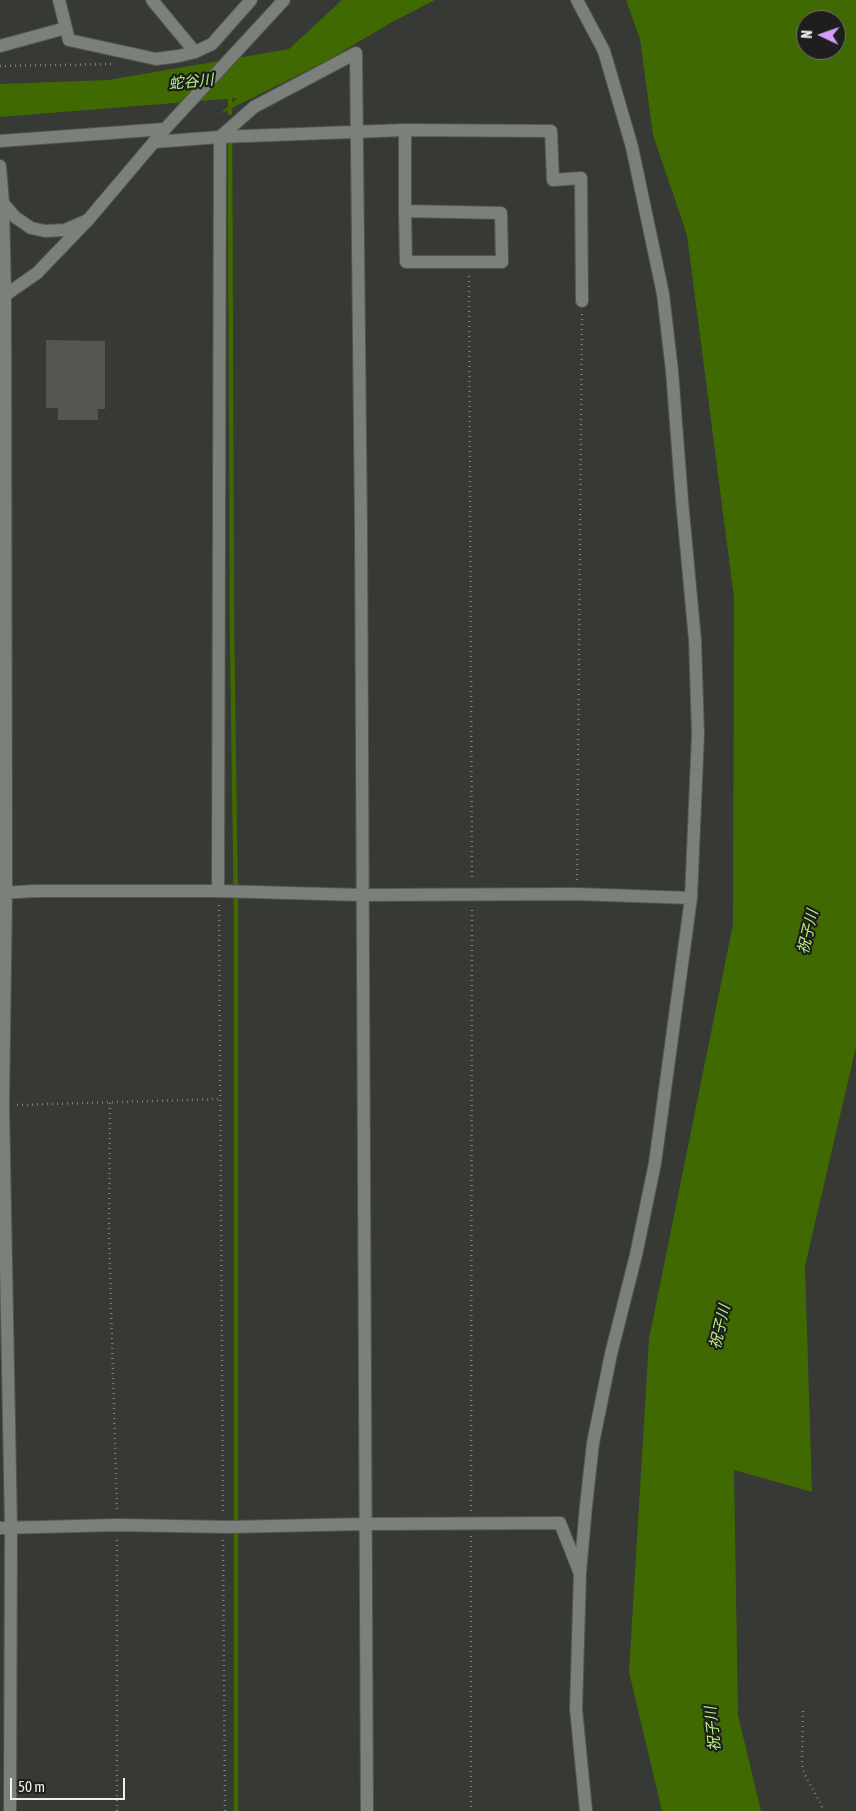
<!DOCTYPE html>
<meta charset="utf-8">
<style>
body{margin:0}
#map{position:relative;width:856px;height:1811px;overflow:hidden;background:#363934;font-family:"Asap Condensed",sans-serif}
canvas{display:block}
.north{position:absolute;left:796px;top:10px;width:50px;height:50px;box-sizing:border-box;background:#1e1f1d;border:1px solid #717370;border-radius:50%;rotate:273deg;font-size:14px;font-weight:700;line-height:20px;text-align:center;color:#eef0ec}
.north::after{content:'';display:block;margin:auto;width:18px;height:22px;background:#d49cfb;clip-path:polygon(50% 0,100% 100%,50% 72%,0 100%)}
.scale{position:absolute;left:10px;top:1778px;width:115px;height:22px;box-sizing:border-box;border:2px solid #eef0ec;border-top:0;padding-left:6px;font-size:15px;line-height:18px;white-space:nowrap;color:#eef0ec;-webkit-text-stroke:4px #1e1f1d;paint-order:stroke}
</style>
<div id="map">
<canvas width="856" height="1811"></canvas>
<div class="north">N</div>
<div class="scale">50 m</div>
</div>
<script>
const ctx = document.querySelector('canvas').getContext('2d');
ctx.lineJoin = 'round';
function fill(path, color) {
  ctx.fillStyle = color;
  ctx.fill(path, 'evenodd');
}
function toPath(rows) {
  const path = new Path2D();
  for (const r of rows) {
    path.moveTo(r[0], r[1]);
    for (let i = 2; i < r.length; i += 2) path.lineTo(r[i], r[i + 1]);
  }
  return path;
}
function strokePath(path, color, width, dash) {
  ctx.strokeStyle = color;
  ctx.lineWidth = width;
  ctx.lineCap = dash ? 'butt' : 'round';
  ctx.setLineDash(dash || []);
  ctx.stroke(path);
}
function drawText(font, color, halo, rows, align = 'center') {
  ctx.font = font + ' "Asap Condensed","Noto Sans JP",sans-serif';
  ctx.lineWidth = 4.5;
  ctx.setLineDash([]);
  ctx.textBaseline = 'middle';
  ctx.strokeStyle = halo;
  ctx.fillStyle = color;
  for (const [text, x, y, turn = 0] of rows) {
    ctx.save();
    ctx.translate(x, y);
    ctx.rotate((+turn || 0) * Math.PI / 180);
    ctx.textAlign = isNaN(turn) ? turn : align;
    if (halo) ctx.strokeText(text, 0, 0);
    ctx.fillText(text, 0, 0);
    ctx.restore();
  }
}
fill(toPath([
 [342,0,435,0,392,22,328,60,220,114,237,98,0,117,0,84,108,80,289,49],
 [626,0,856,0,856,1047,805,1266,812,1492,734,1470,738,1715,761,1811,662,1811,629,1672,649,1339,733,924,734,598,687,235,653,135,640,39],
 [806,20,836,20,836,50,806,50]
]), '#416901');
strokePath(toPath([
 [230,94,230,113],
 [230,144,232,629,236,914,236,1811]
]), '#416901', 4.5);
fill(toPath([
 [46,340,105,341,105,409,98,409,98,420,58,420,58,408,46,408]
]), '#545751');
const street = toPath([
 [152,0,195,52],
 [577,0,604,51,632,147,663,294,672,371,682,501,695,640,698,734,691,898,655,1163,636,1255,611,1354,593,1443,586,1506,580,1573,576,1709,586,1811],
 [66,28,69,40,156,59,179,56,195,52,212,44,251,0],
 [0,46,66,28,59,0],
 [220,137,254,107,356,53,361,529,367,1811],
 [220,137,405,130,551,131,553,180,581,178,582,301],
 [0,141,165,129],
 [154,142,220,137,218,891],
 [3,203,15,217,31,228,45,231,65,230,88,220],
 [405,211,501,213,502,262,406,262,405,211,405,130],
 [0,893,35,891,218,891,362,895,576,894,691,898],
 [6,893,3,1105,11,1528,10,1811],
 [0,1528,117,1525,229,1527,365,1524,560,1523,579,1571]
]);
const secondary = toPath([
 [0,166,3,203,5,295,6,893],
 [1,298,37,273,88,220,165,129,284,0]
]);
strokePath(street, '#535651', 14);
strokePath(secondary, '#535651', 14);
strokePath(toPath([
 [0,66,111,64],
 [469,276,472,881],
 [577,880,582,313],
 [219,905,223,1515],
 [110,1103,109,1236,117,1512],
 [17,1105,221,1099],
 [471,1511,472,909],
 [471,1536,471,1811],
 [223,1540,225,1811],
 [803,1711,802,1763,804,1773,822,1806,822,1811],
 [117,1811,117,1538]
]), '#7b7e79', 2.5, [1, 4]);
strokePath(street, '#7c807a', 12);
strokePath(secondary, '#7c807a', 12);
drawText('italic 15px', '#baf37f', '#1e1f1d', [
 ["蛇谷川",191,82,-6],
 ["祝子川",808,932,-77],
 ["祝子川",720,1327,-77],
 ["祝子川",713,1729,-96]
]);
</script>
